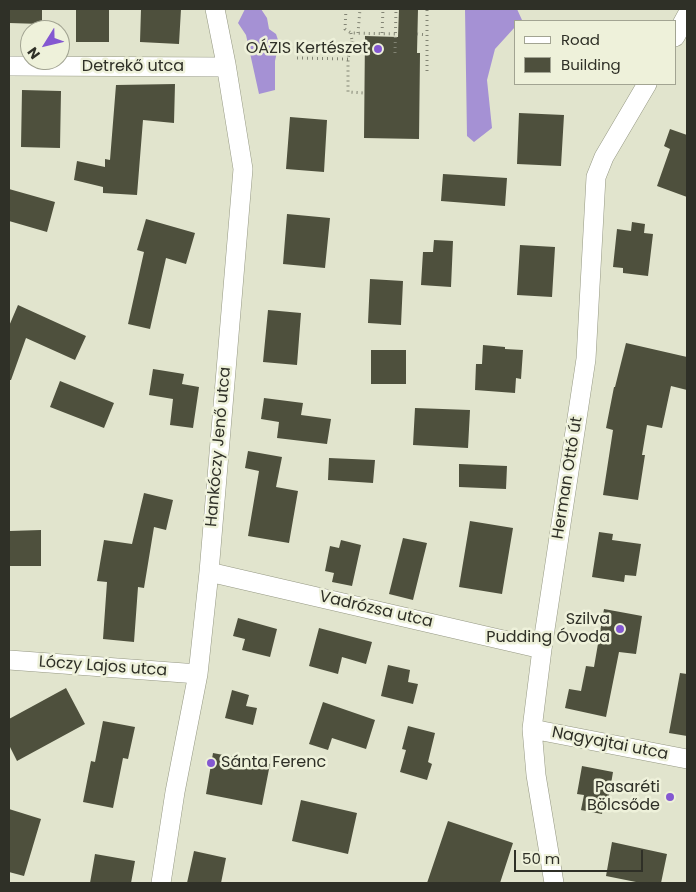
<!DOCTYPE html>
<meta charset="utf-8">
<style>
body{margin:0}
#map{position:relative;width:696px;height:892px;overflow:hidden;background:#e1e4cd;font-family:Poppins,sans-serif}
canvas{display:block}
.frame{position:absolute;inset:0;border:10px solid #2f3027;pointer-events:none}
.legend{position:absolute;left:514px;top:20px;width:162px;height:65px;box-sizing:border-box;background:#eef1da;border:1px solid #a2a492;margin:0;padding:6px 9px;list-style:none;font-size:15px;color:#2f3027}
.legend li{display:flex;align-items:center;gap:10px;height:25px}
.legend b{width:25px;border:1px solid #a2a492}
.north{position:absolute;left:20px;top:20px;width:50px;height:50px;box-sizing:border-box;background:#eef1da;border:1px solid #a2a492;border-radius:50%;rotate:234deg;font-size:14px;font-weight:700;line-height:20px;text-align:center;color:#2f3027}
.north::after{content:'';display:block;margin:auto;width:18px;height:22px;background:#8458d1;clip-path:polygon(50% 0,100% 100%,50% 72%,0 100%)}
.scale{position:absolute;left:514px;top:850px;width:129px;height:22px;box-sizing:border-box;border:2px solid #2f3027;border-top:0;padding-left:6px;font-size:15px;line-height:18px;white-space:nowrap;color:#2f3027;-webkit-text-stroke:4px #eef1da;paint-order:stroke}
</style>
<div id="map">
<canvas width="696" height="892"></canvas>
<div class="frame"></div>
<ul class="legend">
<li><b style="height:6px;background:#fff"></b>Road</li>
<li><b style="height:14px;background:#4e503d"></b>Building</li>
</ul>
<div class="north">N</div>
<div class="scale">50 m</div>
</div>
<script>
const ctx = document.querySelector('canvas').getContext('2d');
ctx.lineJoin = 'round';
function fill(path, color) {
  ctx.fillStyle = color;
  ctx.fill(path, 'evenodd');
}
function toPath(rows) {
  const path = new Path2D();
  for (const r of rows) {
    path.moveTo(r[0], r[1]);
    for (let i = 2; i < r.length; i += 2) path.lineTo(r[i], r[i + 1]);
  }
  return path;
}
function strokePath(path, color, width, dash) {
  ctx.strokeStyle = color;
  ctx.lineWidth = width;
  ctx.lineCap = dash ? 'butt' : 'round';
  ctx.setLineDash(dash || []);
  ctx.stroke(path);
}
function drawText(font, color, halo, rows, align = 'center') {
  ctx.font = font + ' Poppins,sans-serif';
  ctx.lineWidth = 5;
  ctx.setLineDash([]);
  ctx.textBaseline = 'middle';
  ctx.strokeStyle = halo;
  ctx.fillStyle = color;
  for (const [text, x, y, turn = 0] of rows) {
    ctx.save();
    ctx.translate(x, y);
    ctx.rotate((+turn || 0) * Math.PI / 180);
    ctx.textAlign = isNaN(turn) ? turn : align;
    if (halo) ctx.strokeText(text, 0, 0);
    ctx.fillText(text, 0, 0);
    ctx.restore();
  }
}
fill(toPath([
 [245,9,261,9,267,18,269,29,276,34,279,43,275,61,275,90,259,94,246,35,238,23],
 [465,9,517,9,522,20,520,21,515,21,515,27,495,49,487,80,492,128,474,142,467,136]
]), '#a591d4');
fill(toPath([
 [9,9,42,9,42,24,9,23],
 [76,9,109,9,109,42,76,42],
 [141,9,181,9,179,44,140,42],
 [399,9,418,9,417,53,420,53,419,139,364,138,365,36,398,37],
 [175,84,174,123,143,120,137,195,103,193,103,187,74,180,77,161,105,167,105,159,110,160,116,85],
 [22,90,61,91,60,148,21,147],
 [519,113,564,115,561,166,517,164],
 [290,117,327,120,324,172,286,169],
 [670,129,687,135,687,197,657,186,670,149,664,146],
 [443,174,507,178,505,206,441,201],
 [9,189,55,202,47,232,9,221],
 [287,214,330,218,325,268,283,264],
 [146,219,195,233,186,264,166,258,150,329,128,324,144,252,137,250],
 [632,222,645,224,644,233,653,234,648,276,623,273,623,268,613,267,617,229,631,231],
 [434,240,453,241,451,287,421,285,423,252,433,252],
 [520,245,555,247,552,297,517,295],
 [370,279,403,281,401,325,368,323],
 [18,305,86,336,75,360,26,338,11,380,9,380,9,326],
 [268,310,301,313,297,365,263,362],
 [626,343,687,357,687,390,671,386,662,428,647,425,642,455,645,455,638,500,603,495,613,430,606,428,614,387,615,387],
 [483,345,505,347,505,349,523,350,521,379,516,378,515,393,475,390,476,364,482,364],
 [371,350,406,350,406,384,371,384],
 [153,369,184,374,182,384,199,387,193,428,170,425,173,399,149,395],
 [60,381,114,403,104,428,50,407],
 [264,398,303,403,301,415,331,419,327,444,277,438,279,422,261,419],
 [415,408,470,410,468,448,413,445],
 [248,451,282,457,276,487,298,491,289,543,248,536,259,471,245,468],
 [329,458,375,460,373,483,328,480],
 [459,464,507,466,506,489,459,487],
 [144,493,173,500,166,530,154,527,144,588,138,587,134,642,103,639,107,582,97,581,104,540,132,544],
 [470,521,513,528,502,594,459,587],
 [41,530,41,566,9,566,9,531],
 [599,532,613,534,612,540,641,544,636,576,625,575,624,582,592,577],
 [403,538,427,543,413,600,389,594],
 [341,540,361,545,352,586,332,582,334,573,325,571,330,546,339,548],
 [604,609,642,616,636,654,619,652,606,717,565,708,569,689,581,691,586,666,594,667],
 [238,618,277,629,270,657,242,650,245,639,233,636],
 [319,628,372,642,366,664,342,657,338,674,309,666],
 [388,665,410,670,408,682,418,684,413,704,381,696],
 [680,673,687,674,687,736,669,733],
 [66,688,85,724,17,761,9,745,9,719],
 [232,690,249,695,246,706,257,708,253,725,225,718],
 [323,702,375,720,366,749,332,738,328,750,309,744],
 [103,721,135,727,128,759,123,758,113,808,83,802,91,761,95,762],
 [408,726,435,733,428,762,432,764,427,780,400,772,406,750,402,749],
 [213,753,270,764,262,805,206,794],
 [582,766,613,772,607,808,603,807,602,814,581,810,584,795,577,794],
 [301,800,357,813,348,854,292,841],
 [9,809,41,819,24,876,9,872],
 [448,821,513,843,500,883,427,883],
 [612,842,667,854,661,883,641,883,606,876],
 [194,851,226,858,221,883,187,883],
 [95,854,135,861,131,883,90,883]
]), '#4e503d');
const minor = toPath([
 [675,37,687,15],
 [9,66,226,67],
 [209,572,542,649],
 [9,660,198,674],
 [532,729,687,759],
 [161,883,175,792,198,674,209,572,243,169,226,64,215,9],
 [554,883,536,775,532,729,542,649,586,359,596,177,604,157,647,84]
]);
strokePath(minor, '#959883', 20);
strokePath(toPath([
 [346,9,345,29,351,33,398,34],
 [351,33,352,41,357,49,365,50],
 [358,33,360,9],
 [382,33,383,9],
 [417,34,427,35],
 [352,41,348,59,348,92,364,93],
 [395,53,396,9],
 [297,58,348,59],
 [427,71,427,9]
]), '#828474', 3, [1, 4]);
strokePath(minor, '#fff', 19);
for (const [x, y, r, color] of [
 [378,49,5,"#8458d1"],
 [620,629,5,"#8458d1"],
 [211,763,5,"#8458d1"],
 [670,797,5,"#8458d1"]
]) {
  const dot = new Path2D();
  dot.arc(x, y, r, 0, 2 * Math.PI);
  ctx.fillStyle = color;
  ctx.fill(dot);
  strokePath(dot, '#eef1da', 2);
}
drawText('16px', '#2f3027', '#eef1da', [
 ["OÁZIS Kertészet",368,49],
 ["Szilva",610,620],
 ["Pudding Óvoda",610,638],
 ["Sánta Ferenc",221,763,"left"],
 ["Pasaréti",660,788],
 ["Bölcsőde",660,806]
], 'right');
drawText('16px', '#2f3027', '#eef1da', [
 ["Detrekő utca",133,67],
 ["Hankóczy Jenő utca",219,447,-85],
 ["Herman Ottó út",568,478,-81],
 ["Vadrózsa utca",376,610,13],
 ["Lóczy Lajos utca",103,667,4],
 ["Nagyajtai utca",610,744,11]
]);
</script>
